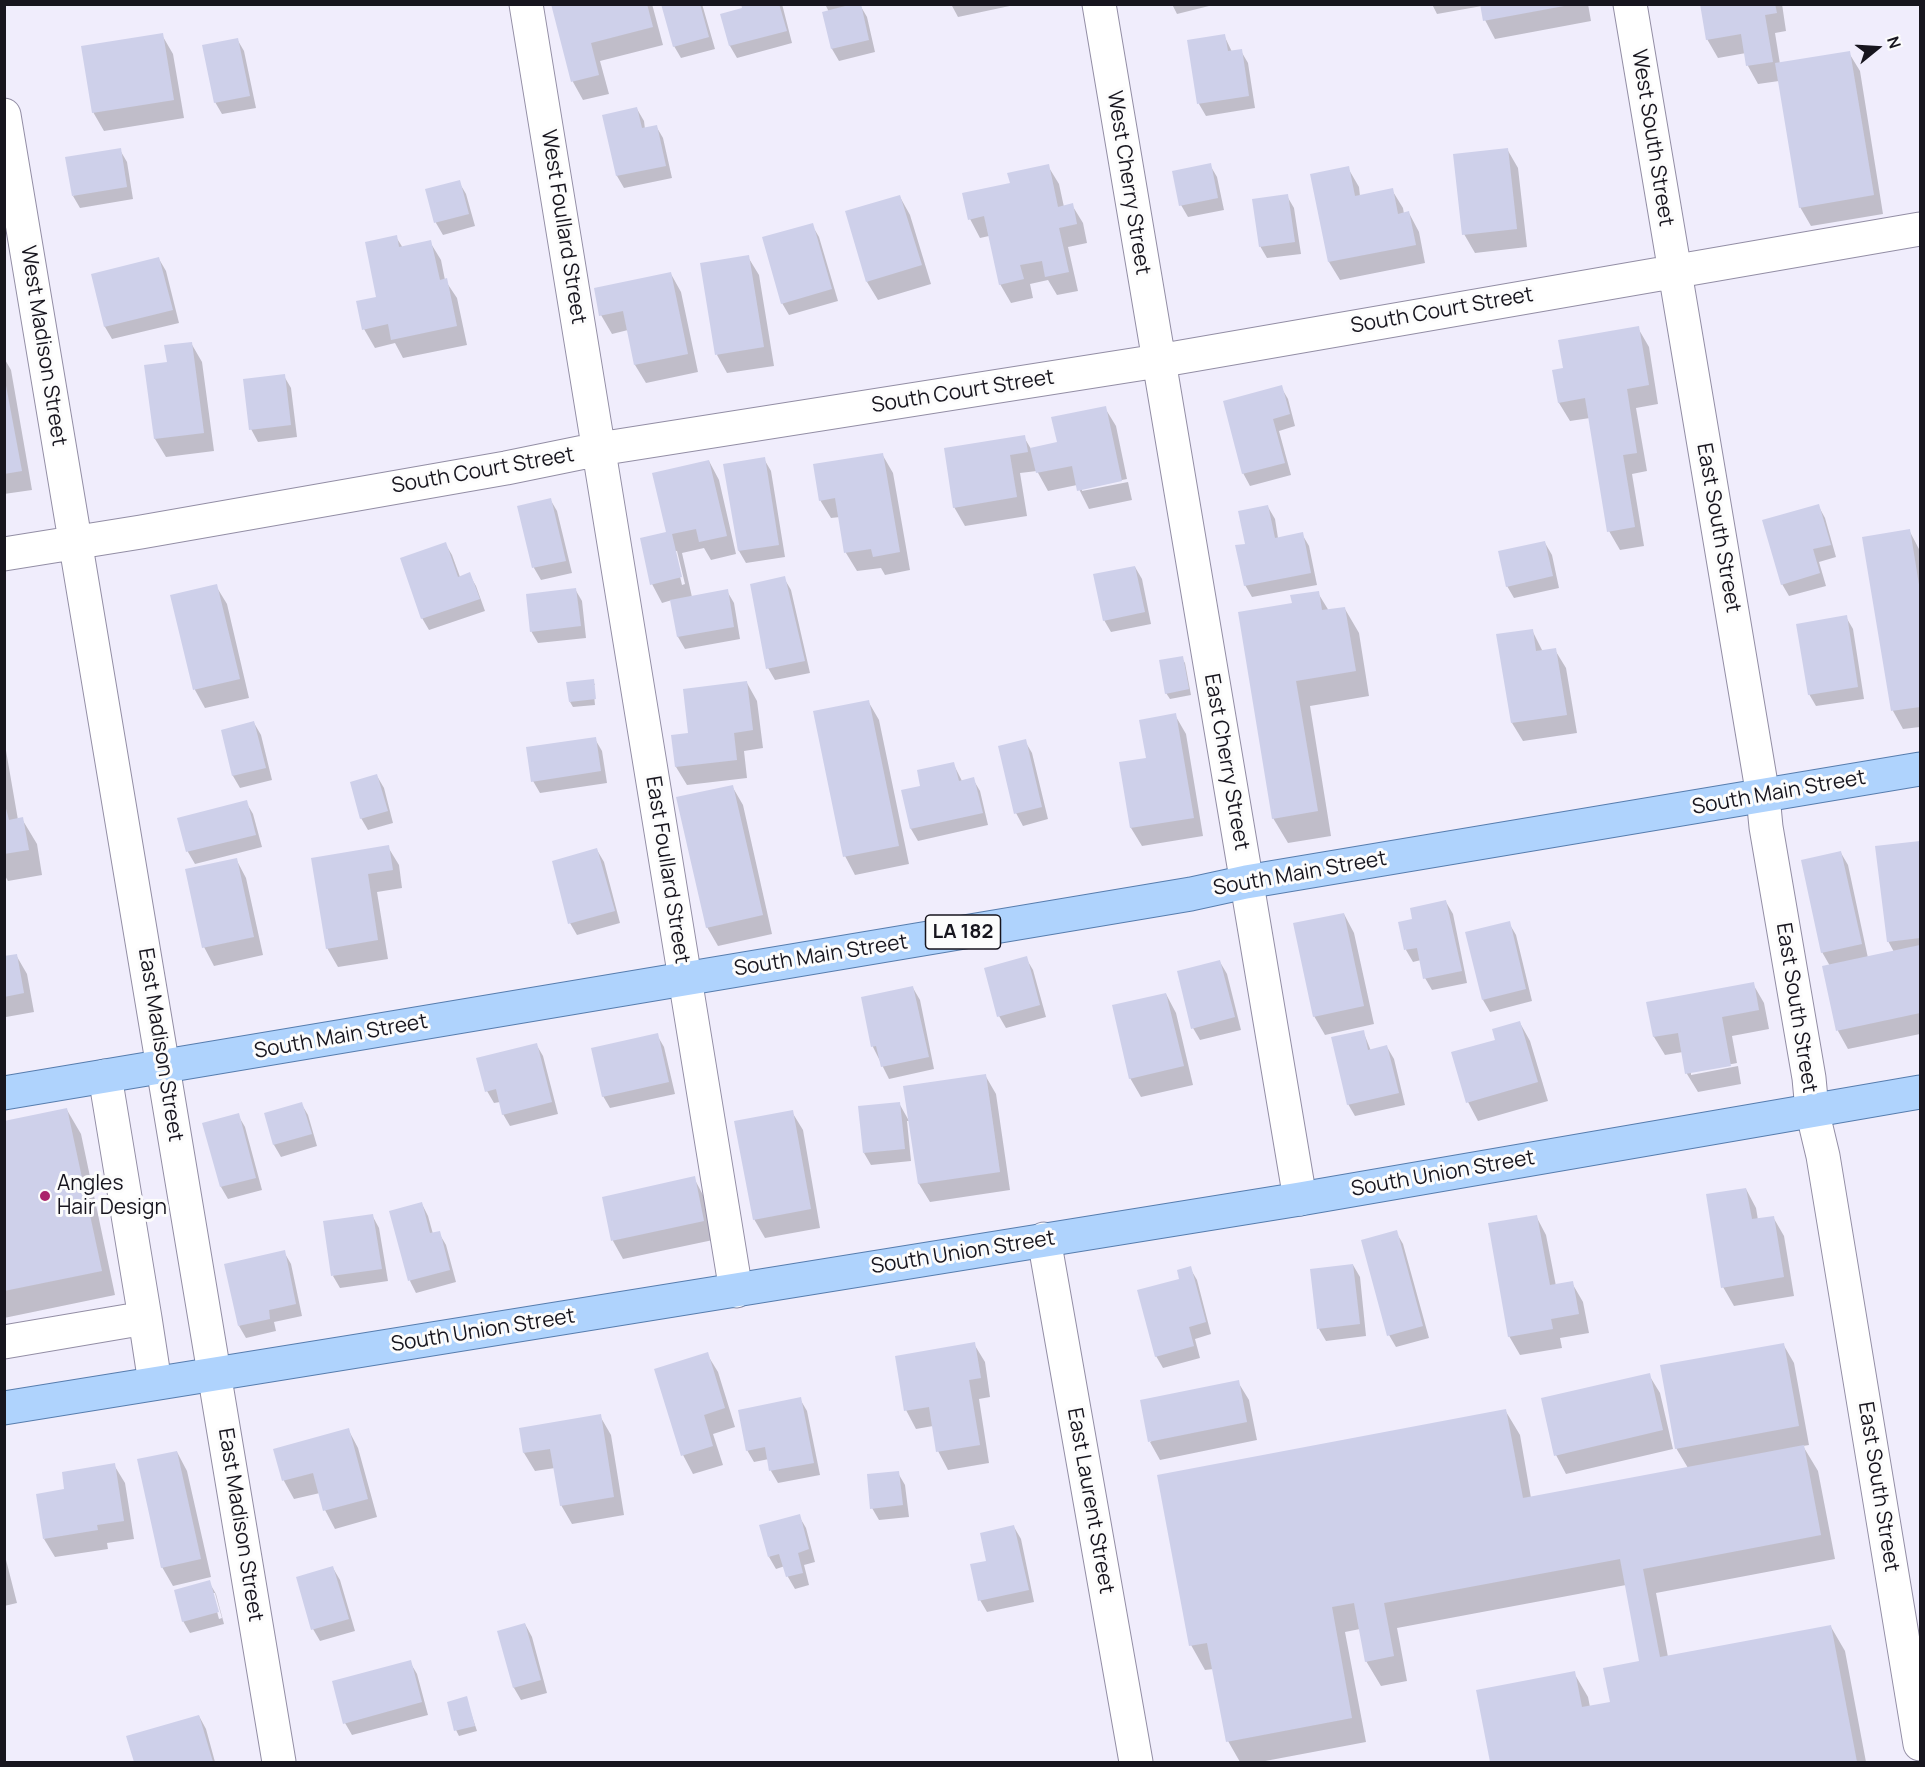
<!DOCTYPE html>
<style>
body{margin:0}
#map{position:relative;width:1925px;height:1767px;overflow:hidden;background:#f0edfc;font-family:Manrope,sans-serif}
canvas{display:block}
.frame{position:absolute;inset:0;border:6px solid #17151e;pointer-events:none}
.north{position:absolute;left:1847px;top:18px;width:60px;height:60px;-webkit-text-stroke:4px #fcfcfc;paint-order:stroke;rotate:72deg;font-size:16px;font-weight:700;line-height:24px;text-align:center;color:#17151e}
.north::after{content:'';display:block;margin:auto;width:21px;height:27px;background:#17151e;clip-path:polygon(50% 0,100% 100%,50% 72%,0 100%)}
</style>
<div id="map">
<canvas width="1925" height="1767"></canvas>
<div class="frame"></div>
<div class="north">N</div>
</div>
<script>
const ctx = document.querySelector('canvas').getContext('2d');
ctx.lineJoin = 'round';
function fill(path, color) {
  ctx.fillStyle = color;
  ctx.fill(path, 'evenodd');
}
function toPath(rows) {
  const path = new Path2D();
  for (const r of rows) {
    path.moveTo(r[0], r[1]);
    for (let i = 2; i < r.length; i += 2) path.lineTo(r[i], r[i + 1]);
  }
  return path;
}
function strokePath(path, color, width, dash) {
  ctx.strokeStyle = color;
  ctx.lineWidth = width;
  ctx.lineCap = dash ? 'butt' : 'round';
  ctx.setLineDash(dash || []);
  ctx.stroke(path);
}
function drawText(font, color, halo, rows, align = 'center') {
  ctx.font = font + ' Manrope,sans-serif';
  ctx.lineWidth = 6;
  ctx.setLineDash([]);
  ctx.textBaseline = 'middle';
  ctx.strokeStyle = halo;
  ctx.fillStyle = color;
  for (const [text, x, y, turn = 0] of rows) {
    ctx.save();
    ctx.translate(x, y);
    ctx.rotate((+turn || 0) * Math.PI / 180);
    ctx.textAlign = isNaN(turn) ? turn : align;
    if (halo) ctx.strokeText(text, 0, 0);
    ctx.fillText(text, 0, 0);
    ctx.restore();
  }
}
fill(toPath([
 [553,4,652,4,663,45,600,61,609,94,583,100,573,82],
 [662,4,702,4,715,49,681,58,674,46],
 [742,4,782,4,792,43,737,58,730,46,722,15,743,9],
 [825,4,864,4,860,5,867,17,875,52,839,61,832,49,829,12],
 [951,4,1019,4,958,17],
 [1172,4,1217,4,1177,14],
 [1432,4,1588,4,1591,21,1495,39,1485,20,1482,6,1437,14],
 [1701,4,1782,4,1786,31,1775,33,1780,64,1849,53,1860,71,1883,214,1811,226,1800,207,1779,81,1758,84,1748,66,1746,53,1718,58,1707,39],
 [162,35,173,54,184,118,104,131,93,112],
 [1224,35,1232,52,1241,51,1248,63,1255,108,1206,116,1199,104,1189,41],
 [237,39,244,51,256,108,222,114,215,102],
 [637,109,644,121,645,129,656,126,663,138,672,178,624,188,617,176,604,116],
 [1507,149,1518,168,1527,247,1475,253,1464,234],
 [120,150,127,162,133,199,80,208,73,196],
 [1210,165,1217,177,1224,210,1188,217,1181,205],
 [1048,166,1059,184,1064,207,1072,205,1083,223,1087,243,1068,247,1078,291,1057,295,1048,280,1030,284,1033,298,1011,303,1000,284,989,236,980,238,970,219,1011,184],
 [1348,168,1359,187,1360,196,1392,190,1403,208,1404,214,1409,213,1419,232,1425,263,1340,280,1329,262],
 [459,182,466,194,475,226,443,235,436,223,427,190],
 [1287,196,1294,208,1301,254,1267,258,1260,246],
 [900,197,910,215,931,284,878,300,867,282],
 [812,225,819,237,838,301,789,315,782,303],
 [396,237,403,248,430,242,441,260,445,280,457,298,467,345,403,358,395,343,375,348,364,329,378,298],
 [748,257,759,275,774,366,727,373,717,355],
 [159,259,166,271,179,323,112,339,105,327,93,275],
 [671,274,681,292,698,372,646,383,635,365,628,330,612,334,601,315],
 [1638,328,1649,347,1658,404,1636,408,1647,471,1632,474,1644,546,1620,550,1609,531,1590,418,1570,421,1559,403,1565,369],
 [191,343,202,362,214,451,166,457,155,439,168,364],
 [4,358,11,370,32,490,4,494],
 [284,376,291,388,297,437,258,442,251,429],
 [1281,387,1288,399,1295,426,1279,431,1291,475,1250,486,1243,473],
 [1105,408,1116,426,1127,479,1082,488,1082,491,1128,482,1132,500,1089,509,1077,485,1048,491,1037,471,1020,473,1027,516,965,526,954,507,1024,437,1031,449,1058,443],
 [882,454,893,473,910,570,885,575,881,568,857,571,846,553,840,517,831,518,820,500],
 [764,459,771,471,785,557,746,563,739,551,725,465],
 [709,461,719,480,736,554,711,560,704,548,682,553,692,597,727,591,734,603,740,639,685,649,678,637,672,600,662,603,652,584,667,533],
 [674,551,677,551,685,584,682,585],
 [550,499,557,511,572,573,541,580,534,568,519,507],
 [1818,505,1825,518,1836,557,1819,562,1826,586,1789,596,1782,584],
 [1268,507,1275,519,1278,538,1302,534,1309,546,1317,585,1252,597,1245,585,1247,545],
 [1909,530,1920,551,1920,727,1903,729,1893,711,1864,538],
 [445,543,452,555,460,577,469,574,476,586,485,611,429,630,422,618],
 [1545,543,1552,555,1559,588,1514,598,1507,586],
 [1135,567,1142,579,1151,624,1111,632,1104,620],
 [784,578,791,590,810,673,775,680,768,668],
 [216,586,227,604,249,698,205,708,195,690,172,596],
 [575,589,582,601,586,638,538,643,531,631],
 [1318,593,1329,611,1345,609,1359,633,1369,696,1310,706,1331,836,1288,843,1273,818,1294,605],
 [1846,617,1853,629,1864,699,1816,706,1809,694],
 [1532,630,1543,652,1555,650,1566,668,1577,733,1523,741,1512,723],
 [1182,658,1185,663,1191,695,1170,699,1166,693],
 [593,681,595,685,593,685,595,705,573,707,570,702],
 [747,683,757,701,763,748,744,751,747,778,687,785,676,767,672,736,690,734],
 [868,701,879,720,909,864,855,875,845,856],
 [1175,715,1186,734,1203,836,1142,846,1131,828,1147,759],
 [254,723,261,735,272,780,240,788,233,776,222,731],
 [4,739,18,820,22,819,37,844,42,875,8,881,4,874],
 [595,739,602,751,607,783,540,793,533,781],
 [1025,741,1032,753,1048,819,1023,826,1016,813],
 [953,763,962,781,973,779,980,791,988,825,918,841,911,829,903,791,922,787],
 [377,776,384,788,393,823,368,830,361,818],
 [732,786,743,805,772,934,718,946,707,927],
 [246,802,253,814,262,847,195,864,188,852,179,819],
 [1919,843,1920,1034,1848,1049,1838,1031,1830,966,1822,952,1841,853,1848,865,1868,958,1894,952,1888,941],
 [388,847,399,865,402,888,377,892,388,959,338,967,327,948,312,859],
 [597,850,604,862,620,923,577,935,570,923],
 [236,859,246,878,263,955,214,966,204,947],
 [1446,902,1453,914,1467,983,1432,990,1425,978,1421,960,1413,962,1406,950,1414,920],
 [1344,914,1354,933,1374,1024,1325,1035,1314,1016],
 [1509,923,1516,935,1532,1001,1490,1012,1483,1000],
 [16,955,27,974,34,1012,6,1017,4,957],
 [1026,958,1033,970,1046,1017,1006,1028,999,1016],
 [1220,962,1227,974,1241,1030,1200,1040,1193,1028],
 [1753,984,1764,1003,1769,1029,1732,1036,1737,1063,1691,1072,1691,1075,1738,1066,1741,1084,1698,1092,1687,1074,1683,1052,1665,1055,1654,1037,1648,1004],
 [913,988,920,1000,934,1069,889,1079,873,1047,862,999],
 [1166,994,1176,1013,1193,1085,1141,1097,1130,1078],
 [1520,1023,1530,1041,1548,1101,1478,1121,1468,1102,1497,1041],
 [1363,1031,1371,1051,1387,1047,1394,1059,1405,1105,1355,1116,1348,1104],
 [657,1035,664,1047,675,1094,610,1108,603,1096],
 [536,1044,543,1056,558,1114,510,1126,503,1114,500,1102,494,1103,487,1091],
 [985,1075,996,1094,1010,1190,930,1202,919,1184,905,1087],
 [301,1103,308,1115,317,1146,281,1157,274,1145,265,1114],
 [899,1103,909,1121,907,1121,911,1161,871,1165,864,1153],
 [67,1110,81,1134,115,1295,4,1318,4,1123],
 [792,1112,803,1130,820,1228,765,1238,754,1219],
 [238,1115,245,1127,262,1190,228,1199,221,1187],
 [694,1178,704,1197,713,1240,623,1259,613,1241,604,1198],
 [1746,1189,1756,1208,1758,1220,1773,1217,1784,1236,1794,1296,1734,1306,1723,1287],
 [422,1204,428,1216,433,1234,439,1233,446,1245,456,1282,416,1293,410,1281],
 [372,1215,379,1228,388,1281,340,1288,333,1276],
 [1536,1216,1546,1235,1556,1286,1572,1283,1583,1302,1589,1333,1560,1338,1562,1348,1520,1355,1509,1336],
 [1396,1232,1403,1244,1429,1338,1396,1347,1389,1335],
 [284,1252,291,1264,302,1316,274,1322,276,1331,246,1338,239,1326],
 [1353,1265,1360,1277,1366,1336,1326,1341,1319,1329],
 [1190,1268,1197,1280,1211,1334,1195,1339,1200,1358,1163,1368,1156,1356,1181,1280],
 [974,1344,985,1362,990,1397,979,1399,989,1463,948,1470,938,1451,933,1426,916,1429,906,1410],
 [1783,1344,1794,1363,1809,1445,1803,1446,1818,1471,1835,1559,1656,1593,1668,1657,1831,1627,1845,1651,1866,1762,1491,1762,1478,1691,1574,1673,1588,1697,1590,1707,1611,1703,1641,1662,1626,1585,1397,1628,1407,1681,1381,1686,1366,1661,1360,1629,1345,1632,1366,1742,1260,1762,1240,1762,1228,1741,1214,1669,1205,1670,1191,1645,1505,1410,1520,1435,1531,1498,1688,1468,1676,1448],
 [707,1354,718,1372,735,1427,713,1434,723,1465,693,1474,683,1455],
 [1649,1375,1660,1393,1673,1449,1566,1474,1556,1455],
 [1238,1382,1249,1400,1257,1440,1160,1460,1150,1442],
 [800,1399,807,1411,820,1475,778,1483,771,1471,769,1459,754,1462,747,1450],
 [600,1416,611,1435,624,1515,572,1524,561,1505,555,1468,535,1471,524,1453,520,1429],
 [348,1429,358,1448,377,1517,335,1529,325,1510,320,1493,294,1499,284,1481,275,1450],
 [177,1452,187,1471,211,1577,173,1586,162,1567],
 [114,1465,125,1483,134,1539,107,1543,108,1549,55,1557,44,1539],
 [898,1473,905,1485,909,1517,879,1520,872,1508],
 [799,1516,806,1528,815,1562,804,1565,809,1585,795,1589,788,1577,785,1566,776,1569,769,1557],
 [1014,1527,1021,1539,1034,1602,987,1612,980,1600,987,1562],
 [4,1552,17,1603,4,1606],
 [333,1568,340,1580,355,1631,320,1641,313,1629],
 [209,1582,216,1594,224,1624,190,1633,183,1621],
 [212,1593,215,1593,222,1618,219,1619],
 [525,1624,532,1637,547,1693,521,1700,514,1688,499,1632],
 [410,1662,417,1674,428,1715,352,1735,345,1723],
 [466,1698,477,1731,459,1736,456,1730],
 [199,1716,206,1729,215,1762,135,1762,128,1737]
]), '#0003');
fill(toPath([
 [551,4,647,4,653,27,591,43,599,75,571,82],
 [661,4,700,4,709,37,673,47],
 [741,4,779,4,787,31,729,46,720,14,742,8],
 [853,4,861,4,869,40,831,49,822,12],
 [1480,4,1564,4,1564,6,1483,21],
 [1700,4,1775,4,1777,13,1765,15,1773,62,1746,66,1741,34,1706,40],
 [163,33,174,100,92,113,81,46],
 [1225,34,1228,51,1242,49,1249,96,1197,104,1187,40],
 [238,38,250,96,214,103,202,45],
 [1850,51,1874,195,1799,208,1775,63],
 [637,107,642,128,657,125,666,166,616,176,602,115],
 [121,148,127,187,72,196,65,157],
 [1508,148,1517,229,1462,235,1453,154],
 [1211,163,1218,198,1179,206,1172,171],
 [1049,164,1058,207,1073,203,1077,224,1059,228,1069,272,1045,277,1042,261,1020,265,1024,279,999,285,984,216,968,220,962,193,1010,183,1007,173],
 [1349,166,1355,196,1393,188,1398,214,1409,211,1416,245,1328,262,1310,174],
 [460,180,469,214,434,223,425,189],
 [1288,194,1295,242,1259,247,1252,199],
 [900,195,922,265,866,282,845,211],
 [813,223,832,289,781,304,762,237],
 [397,235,399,247,431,240,440,280,447,278,457,326,391,340,388,324,362,330,356,301,376,297,365,242],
 [749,255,764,347,715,355,700,263],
 [159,257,173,310,104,327,91,274],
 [671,272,688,354,634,365,623,311,599,316,594,288],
 [1639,326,1649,385,1627,389,1637,453,1623,455,1635,527,1607,532,1585,398,1558,403,1552,370,1563,368,1558,340],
 [192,342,204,433,154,439,144,365,167,362,164,345],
 [285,374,291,425,249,430,243,379],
 [4,375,22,471,4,474],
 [1282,385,1290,414,1273,419,1285,463,1242,474,1223,401],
 [1106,406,1122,481,1077,491,1072,466,1036,473,1030,448,1057,442,1051,417],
 [1025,435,1028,452,1010,455,1017,497,953,508,944,448],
 [883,453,900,552,873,557,871,549,844,553,835,498,819,501,813,464],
 [765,457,779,545,738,551,723,464],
 [709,460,727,536,699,542,696,529,672,534,682,577,650,585,640,538,666,532,652,473],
 [551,498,566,561,532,568,517,506],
 [1819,504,1831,545,1813,549,1820,573,1781,585,1762,520],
 [1268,505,1275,538,1303,532,1311,573,1244,586,1235,545,1245,544,1238,511],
 [1910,529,1920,591,1920,707,1891,711,1862,537],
 [1545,541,1553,576,1506,587,1498,551],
 [446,542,458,577,470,572,480,599,421,619,400,558],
 [1135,566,1145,612,1103,621,1093,574],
 [785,576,805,661,766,669,750,584],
 [217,584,240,679,193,690,170,595],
 [576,588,581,626,530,632,526,594],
 [728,589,734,627,677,637,670,600],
 [1319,591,1322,610,1345,607,1356,671,1296,681,1318,811,1272,819,1238,612,1292,603,1290,595],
 [1847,615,1858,687,1808,695,1796,624],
 [1533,629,1536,651,1556,648,1567,715,1511,723,1496,634],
 [1183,656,1189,689,1165,694,1159,660],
 [594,679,596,699,569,702,566,682],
 [747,681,753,730,734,733,737,760,675,767,671,735,688,733,683,689],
 [869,700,899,846,843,857,813,711],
 [1176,713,1194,818,1130,828,1119,762,1146,758,1139,720],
 [254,721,266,768,232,776,221,730],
 [596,737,601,771,531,782,526,747],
 [1026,739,1042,807,1014,814,998,746],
 [954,762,959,781,974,777,983,813,910,829,901,790,920,786,917,770],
 [377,774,388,811,360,819,350,782],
 [733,785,763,915,706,928,676,797],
 [247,800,256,835,186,852,177,818],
 [4,801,9,820,23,817,29,850,4,854],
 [1920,841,1920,938,1887,942,1875,846],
 [389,845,393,870,368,874,378,940,326,949,311,858],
 [597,848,615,911,568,924,552,861],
 [1841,851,1862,944,1821,953,1801,860],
 [237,858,254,937,202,948,185,869],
 [1446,900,1462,971,1423,979,1417,948,1404,950,1398,922,1412,919,1410,908],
 [1344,913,1364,1006,1313,1017,1293,923],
 [1510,921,1526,989,1482,1000,1465,932],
 [1920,945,1920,1013,1836,1031,1822,966],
 [17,954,24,993,4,997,4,956],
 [1027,956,1040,1005,997,1017,984,968],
 [1220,960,1235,1017,1191,1029,1177,971],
 [1754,982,1759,1010,1722,1017,1731,1066,1685,1074,1678,1033,1653,1037,1646,1002],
 [913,986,929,1057,881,1067,876,1046,871,1047,861,997],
 [1166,993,1184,1066,1129,1079,1112,1005],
 [1520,1021,1538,1082,1466,1103,1451,1052,1495,1040,1492,1029],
 [1364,1030,1368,1050,1387,1045,1399,1093,1347,1105,1331,1037],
 [658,1033,669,1082,602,1097,591,1048],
 [537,1043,552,1102,502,1115,496,1089,485,1092,476,1058],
 [986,1074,1000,1172,918,1184,903,1086],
 [302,1102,312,1134,273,1145,264,1113],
 [900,1102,905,1149,863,1153,858,1106],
 [67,1108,102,1271,4,1291,4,1121],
 [793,1110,811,1209,753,1220,734,1121],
 [239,1113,256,1178,220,1187,202,1123],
 [695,1176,704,1221,611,1241,602,1197],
 [1746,1188,1752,1219,1774,1216,1784,1277,1721,1288,1706,1194],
 [422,1202,430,1233,440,1231,450,1270,408,1281,389,1211],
 [373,1214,382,1269,331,1276,323,1221],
 [1537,1215,1550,1285,1573,1281,1579,1314,1551,1319,1553,1329,1508,1337,1488,1223],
 [1397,1230,1423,1326,1387,1336,1361,1240],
 [285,1250,296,1304,269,1310,270,1319,238,1326,224,1264],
 [1353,1264,1360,1324,1317,1329,1310,1269],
 [1191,1266,1206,1322,1189,1327,1194,1346,1155,1357,1137,1290,1179,1279,1177,1270],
 [975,1342,981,1378,969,1380,980,1445,936,1452,929,1407,904,1411,895,1356],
 [1784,1343,1799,1426,1675,1449,1660,1365],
 [708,1352,725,1408,704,1415,713,1446,681,1456,654,1369],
 [1650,1373,1663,1430,1554,1456,1541,1398],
 [1239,1380,1247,1422,1148,1442,1140,1400],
 [801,1397,814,1463,769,1471,765,1447,746,1451,738,1410],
 [1506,1409,1523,1498,1804,1445,1821,1535,1643,1569,1660,1657,1831,1625,1857,1762,1490,1762,1476,1690,1575,1671,1582,1707,1610,1702,1603,1668,1639,1661,1620,1559,1384,1603,1394,1656,1365,1662,1354,1603,1332,1607,1352,1718,1226,1742,1207,1643,1189,1646,1157,1475],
 [601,1414,614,1497,560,1506,550,1449,523,1453,519,1428],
 [349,1428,368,1499,323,1511,313,1473,282,1481,273,1449],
 [177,1451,201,1559,161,1568,137,1459],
 [115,1463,124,1521,97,1525,98,1530,43,1539,36,1494,64,1489,62,1472],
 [899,1471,903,1505,870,1509,867,1474],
 [800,1514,809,1549,798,1553,803,1573,786,1577,779,1554,768,1557,759,1525],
 [1014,1525,1029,1590,978,1601,970,1564,986,1561,980,1533],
 [333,1566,349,1619,311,1630,296,1577],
 [210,1580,219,1612,182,1622,174,1590],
 [525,1623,541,1680,513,1688,497,1631],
 [411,1660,422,1702,343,1724,332,1681],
 [467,1696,475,1726,454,1731,447,1702],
 [199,1715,213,1762,134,1762,126,1736]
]), '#ced0ea');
const minor = toPath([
 [526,4,736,1291],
 [1099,4,1300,1199],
 [1630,4,1763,796,1766,827,1809,1078,1812,1110,1823,1156,1920,1744],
 [4,115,279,1762],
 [4,554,141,532,506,468,599,449,1158,361,1920,229],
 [1044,1239,1136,1762],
 [145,1318,155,1383],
 [4,1342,145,1318,105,1076]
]);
const major = toPath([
 [4,1093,1191,894,1246,882,1920,769],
 [4,1408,1300,1199,1920,1092]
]);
strokePath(minor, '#938ea5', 35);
strokePath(major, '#577dae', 35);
strokePath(minor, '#fff', 33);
strokePath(major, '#afd3fd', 33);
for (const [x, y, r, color] of [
 [45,1196,6,"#aa236a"]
]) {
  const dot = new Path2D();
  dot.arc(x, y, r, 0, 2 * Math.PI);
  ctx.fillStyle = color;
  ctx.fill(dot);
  strokePath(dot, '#fcfcfc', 2);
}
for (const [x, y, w] of [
 [963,932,75]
]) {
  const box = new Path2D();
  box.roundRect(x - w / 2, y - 17, w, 34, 4.5);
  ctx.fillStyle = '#fcfcfc';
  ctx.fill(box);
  strokePath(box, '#17151e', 1.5);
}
drawText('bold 20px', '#17151e', null, [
 ["LA 182",963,932]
]);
drawText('21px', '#17151e', '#fcfcfc', [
 ["West South Street",1652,138,81],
 ["West Cherry Street",1128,183,81],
 ["West Foullard Street",563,227,81],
 ["South Court Street",1442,311,-10],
 ["West Madison Street",43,346,81],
 ["South Court Street",963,392,-9],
 ["South Court Street",483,471,-10],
 ["East South Street",1718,528,80],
 ["East Cherry Street",1226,762,80],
 ["South Main Street",1779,793,-10],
 ["East Foullard Street",667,870,81],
 ["South Main Street",1300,874,-10],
 ["South Main Street",821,956,-9],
 ["East South Street",1796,1008,81],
 ["South Main Street",341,1037,-10],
 ["East Madison Street",160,1045,81],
 ["South Union Street",1443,1174,-10],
 ["South Union Street",963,1253,-9],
 ["South Union Street",483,1331,-9],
 ["East South Street",1878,1487,81],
 ["East Laurent Street",1090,1501,80],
 ["East Madison Street",240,1525,81]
]);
drawText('21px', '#17151e', '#fcfcfc', [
 ["Angles",57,1184],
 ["Hair Design",57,1208]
], 'left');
</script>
